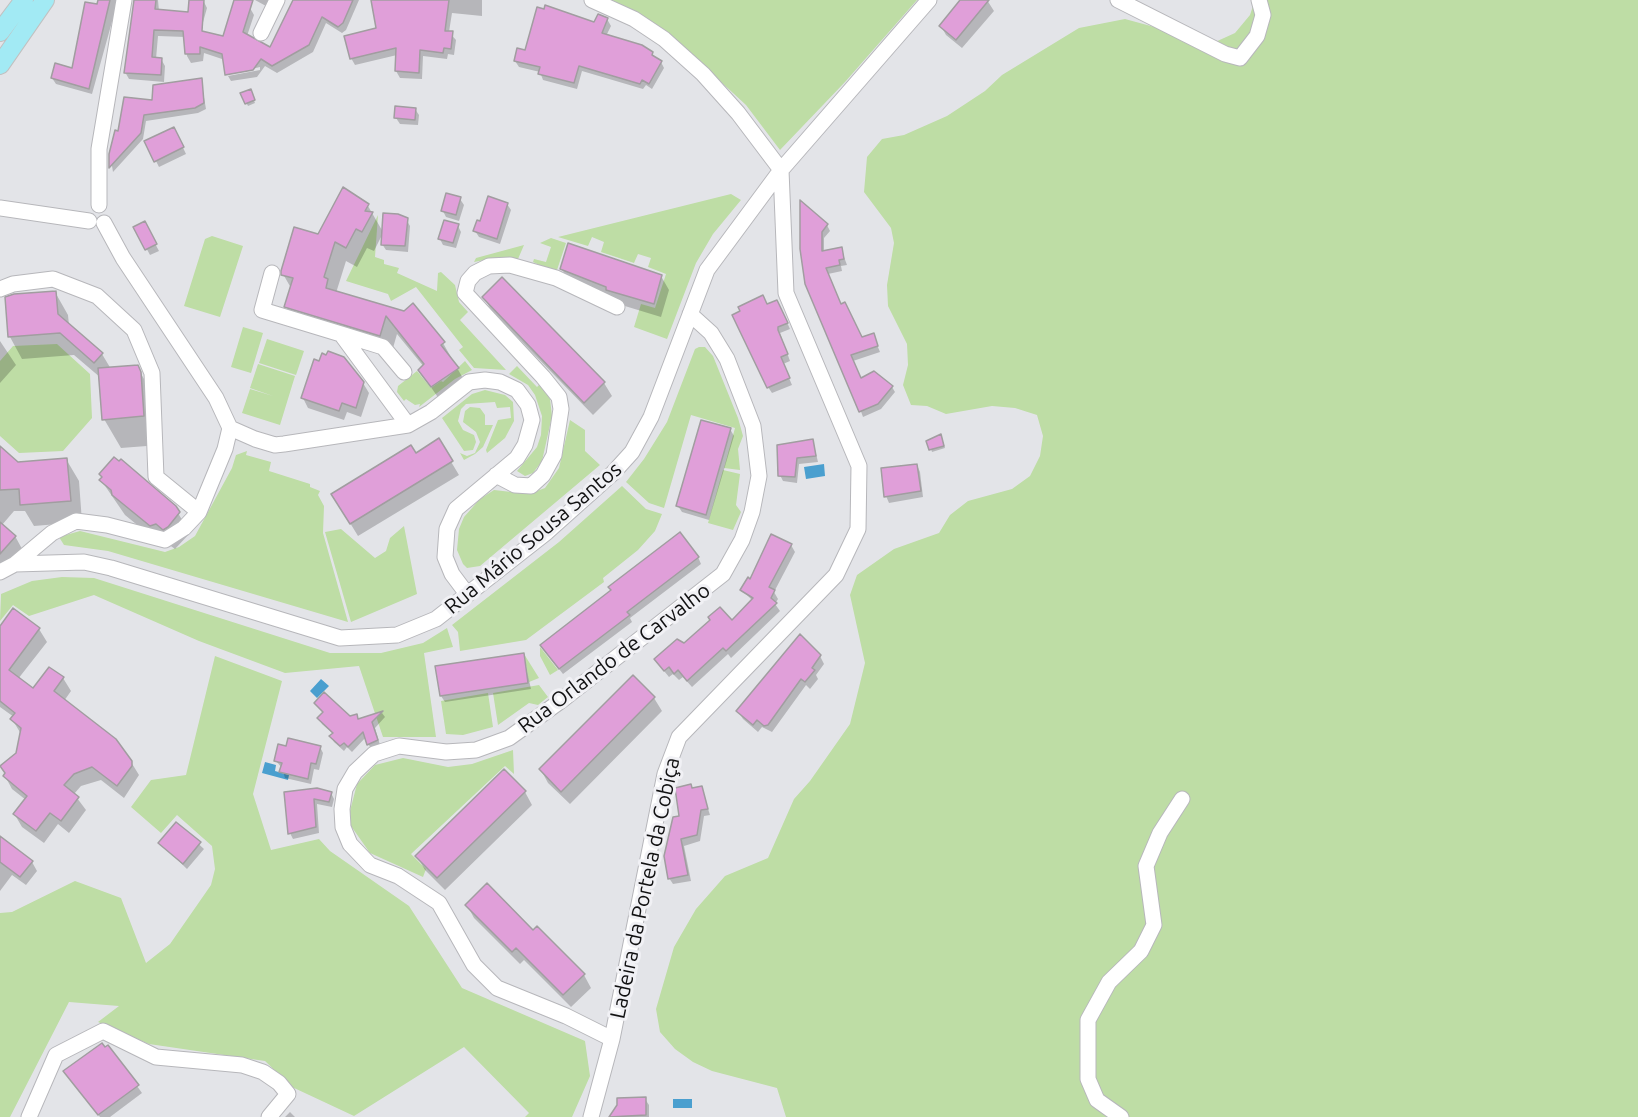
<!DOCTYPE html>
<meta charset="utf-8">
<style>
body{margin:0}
canvas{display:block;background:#e3e4e8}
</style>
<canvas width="1638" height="1117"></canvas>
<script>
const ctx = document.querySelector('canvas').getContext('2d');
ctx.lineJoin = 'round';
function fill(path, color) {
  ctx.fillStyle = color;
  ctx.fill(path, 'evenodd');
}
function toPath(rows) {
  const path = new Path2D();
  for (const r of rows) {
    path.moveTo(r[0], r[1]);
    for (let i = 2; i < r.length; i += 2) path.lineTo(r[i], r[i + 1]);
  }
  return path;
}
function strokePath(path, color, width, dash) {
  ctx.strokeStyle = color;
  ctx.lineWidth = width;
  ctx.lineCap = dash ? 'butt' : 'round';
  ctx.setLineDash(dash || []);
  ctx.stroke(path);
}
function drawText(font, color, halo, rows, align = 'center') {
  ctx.font = font + ' Ubuntu,sans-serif';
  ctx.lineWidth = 6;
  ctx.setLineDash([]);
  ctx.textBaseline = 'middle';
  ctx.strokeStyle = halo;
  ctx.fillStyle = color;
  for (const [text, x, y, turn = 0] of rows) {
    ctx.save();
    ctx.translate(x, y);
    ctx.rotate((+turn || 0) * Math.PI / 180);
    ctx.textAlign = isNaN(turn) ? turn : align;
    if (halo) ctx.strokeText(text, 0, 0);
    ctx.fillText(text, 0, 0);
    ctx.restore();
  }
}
fill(toPath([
 [612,0,917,0,845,82,780,150,746,105,668,33],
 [1255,0,1638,0,1638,1117,786,1117,777,1088,712,1071,693,1062,675,1049,660,1032,656,1009,674,947,696,909,725,876,768,858,794,799,810,781,850,724,865,663,850,595,857,575,894,549,939,533,950,515,968,501,1012,489,1030,476,1040,456,1043,436,1037,415,1015,408,992,406,946,414,927,406,911,405,903,385,908,365,907,344,888,306,887,285,894,243,891,228,864,192,867,157,882,139,904,135,947,116,985,91,1002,75,1079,28,1125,19,1213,43,1235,33,1250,15],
 [731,194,741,200,713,234,696,263,667,339,634,327,641,304,655,308,666,274,648,267,651,258,638,254,634,263,601,252,604,242,592,237,588,246,558,237],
 [378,215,375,257,384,260,384,264,399,268,397,273,437,291,438,273,441,272,455,285,459,302,468,312,460,320,506,370,474,368,459,350,463,347,416,287,391,301,388,294,346,281],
 [212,236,243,246,220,317,184,306,205,239],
 [551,238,566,243,556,273,533,262,534,259,546,262,551,247,540,243],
 [524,245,518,259,495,258,474,262,476,258],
 [243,327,263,333,251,373,231,367],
 [267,339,304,351,296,375,259,363],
 [57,344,90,374,92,418,63,451,19,453,0,436,0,361,13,346],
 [699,347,705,347,713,356,738,418,743,436,738,449,740,470,724,468,735,428,691,415,664,508,649,503,626,482,644,459,667,422,695,349],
 [465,361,472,370,455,379,419,407,420,404,415,405,406,399,404,401,397,392,398,386,417,371,431,388,441,381,443,382],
 [258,364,295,376,280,425,242,413,250,389,273,396,250,388],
 [517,366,537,387,539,385,545,390,550,399,552,416,542,461,533,473,525,476,517,471,537,447,541,435,542,416,535,395,528,385,509,374],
 [485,390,505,395,513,402,514,421,505,438,487,453,486,450,498,420,511,418,510,407,497,408,495,402,466,404,461,409,458,421,463,430,474,435,476,442,473,450,464,451,442,418,472,394],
 [470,407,480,408,485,415,485,425,493,425,483,447,475,454,464,460,460,453,467,456,475,453,480,442,476,432,463,422,465,411],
 [570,420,585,430,585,451,600,465,480,566,467,568,463,564,457,550,459,529,464,517,480,499,494,490,529,494,545,488,559,468],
 [247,451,246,455,271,462,269,471,310,484,310,487,320,491,318,495,324,506,323,533,348,622,108,551,64,545,59,537,80,531,165,552,179,547,195,536,232,468,236,455],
 [723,470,740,474,736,505,741,512,733,530,708,523],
 [622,486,646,509,662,514,655,531,638,550,603,578,604,582,526,640,460,651,458,632,452,625,559,542],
 [404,526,417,594,351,622,325,532,341,529,375,558,386,551,390,538],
 [62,577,94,578,330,653,381,653,423,643,447,628,453,647,424,653,436,737,383,737,359,666,285,673,199,641,94,595,29,616,13,605,0,621,1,594,32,581],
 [540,647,558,670,550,675,540,656],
 [524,654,539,678,529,682],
 [215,656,282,681,253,794,271,850,319,839,330,851,409,906,462,988,585,1041,590,1076,572,1117,525,1117,529,1113,464,1047,354,1116,292,1087,265,1061,149,1044,98,1022,119,1006,69,1002,10,1117,0,1117,0,913,12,912,75,881,121,898,146,963,170,944,211,885,215,869,212,846,177,815,161,833,131,807,151,780,186,775],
 [539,685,548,697,538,705,529,703,498,725,493,693],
 [488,693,493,727,463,735,446,734,441,701],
 [513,750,514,774,505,766,411,854,426,869,423,877,370,853,351,826,350,811,357,784,375,765,403,758,448,767,472,764]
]), '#bedda5');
fill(toPath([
 [824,464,825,476,806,479,804,467],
 [321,679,329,686,317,698,310,691],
 [265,762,276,765,275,771,289,775,288,780,262,773],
 [673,1099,692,1099,692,1108,673,1108]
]), '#4a9fcf');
fill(toPath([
 [100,0,118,0,92,94,56,84,52,78,73,70],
 [134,0,158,0,159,11,189,13,191,0,204,2,207,8,200,33,224,38,250,8,254,15,247,36,270,49,294,0,359,0,346,30,342,33,326,23,313,52,277,73,265,66,257,77,231,81,228,76,260,70,260,67,227,75,225,60,204,53,203,61,191,63,187,56,185,37,158,36,156,59,161,59,165,66,164,82,129,79,125,72],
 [255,0,270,0,266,6],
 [373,0,482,0,482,16,452,13,449,32,456,40,454,55,448,54,447,59,423,56,422,79,400,78,396,71,397,55,355,65,351,58,378,29],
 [962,0,987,0,994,11,962,48,946,35,941,26],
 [607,19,611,26,606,36,661,62,664,68,652,89,646,85,643,89,582,71,577,89,543,80,540,72,519,67,515,61,526,51],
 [201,80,206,109,198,113,146,121,143,139,113,172,110,154,120,133,154,102],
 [250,91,255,103,248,106,242,94],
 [415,109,419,115,418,125,400,124,396,118],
 [177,135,186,154,159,167,156,161],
 [460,199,464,205,459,221,446,217,443,211],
 [507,204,511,210,500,244,479,237,475,231],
 [368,206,383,232,406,219,410,226,408,252,386,250,382,244,383,233,374,251,367,248,357,267,346,261,336,293,404,313,443,343,469,389,444,406,419,370,424,367,397,334,391,355,297,326,286,306,291,288,283,274,319,236],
 [144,223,159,251,150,255,135,227],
 [827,225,830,231,824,238,824,252,841,249,847,265,841,266,842,271,828,274,841,306,862,339,873,335,880,352,853,361,861,379,892,387,895,392,881,409,863,417,802,249],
 [458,226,461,232,456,248,443,245,440,239],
 [562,269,661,276,669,290,661,317,615,303,569,282],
 [502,279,604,383,612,396,593,415,491,310,484,297],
 [55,292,68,315,69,325,102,354,111,369,137,367,154,396,160,445,121,448,104,419,101,378,74,355,22,359,10,337,7,298],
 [767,306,780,307,790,329,780,333,790,361,783,364,792,385,772,393,768,387],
 [0,341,16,365,0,383],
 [363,383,369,393,361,417,347,412,344,420,308,408,303,398],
 [730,429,734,436,709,520,682,512,678,506],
 [942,438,945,448,932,452,931,449],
 [438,440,459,475,358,536,333,495,415,455],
 [813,441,818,462,799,464,797,483,783,481,780,475],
 [0,448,17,463,66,459,79,481,82,522,34,526,25,511,14,511,2,525,15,536,27,558,14,573,0,564],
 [917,465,920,472,923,497,889,503,886,496],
 [101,480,178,513,190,533,175,549,168,544,163,546,125,515],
 [791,545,795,552,774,592,778,599,775,604,780,611,731,658,728,654,692,687,683,677,679,680,673,674,669,677,655,660,732,623,753,601,742,590],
 [698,557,701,564,630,618,632,622,563,674,545,651],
 [14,610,39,629,47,642,18,679,34,690,50,669,63,678,71,691,64,701,131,762,139,775,124,798,101,780,81,786,74,794,86,810,69,833,58,824,44,843,22,827,15,815,26,800,12,789,5,776,17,754,21,734,12,719,14,717,0,707,0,629],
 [523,654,531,689,445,702,441,696,437,667],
 [820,656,824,664,816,675,818,679,810,689,806,685,772,732,762,727,758,732,743,719,738,711],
 [633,677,654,698,662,711,570,804,548,783,541,770],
 [315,704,359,720,382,713,385,717,375,728,380,745,371,750,366,737,352,752,347,747,344,751,334,742,331,737,333,734,322,724,319,718,323,713],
 [320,747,323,753,319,770,314,769,311,784,285,778,282,768,276,761],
 [701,787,710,815,704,816,700,841,684,846,691,881,673,884,669,878,681,817,693,790],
 [525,792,532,805,445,890,425,870,417,856],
 [285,793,331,793,334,799,332,807,317,804,319,833,293,839,290,833],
 [177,824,204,849,187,869,160,843],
 [0,838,32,862,37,871,26,885,12,875,0,891],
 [467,905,533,932,584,975,591,988,571,1007,524,960,520,964,474,918],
 [65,1072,137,1086,142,1093,110,1117,100,1117],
 [645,1099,649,1105,649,1117,611,1117,618,1106],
 [290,1112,295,1117,285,1117]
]), '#0003');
const building = toPath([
 [98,0,110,0,89,89,51,78,55,63,72,68,85,2,97,4,98,0],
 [134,0,156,0,155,9,188,12,189,0,204,0,202,31,223,36,234,0,253,0,243,32,270,47,293,0,353,0,343,23,338,27,322,17,309,45,272,66,261,59,253,70,225,75,222,54,200,47,200,54,185,54,183,31,154,30,152,57,162,58,161,75,124,73,134,0],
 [371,0,449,0,445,31,453,31,451,49,444,48,443,53,420,50,419,73,395,71,396,48,350,59,344,36,376,28,371,0],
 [960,0,989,0,956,40,939,26,960,0],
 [545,5,594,22,598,14,608,18,602,33,642,45,653,52,652,55,662,61,649,84,642,80,640,84,579,66,574,83,538,74,540,67,514,61,517,48,525,50,537,7,544,9,545,5],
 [202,78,204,103,195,108,144,115,141,133,109,168,109,154,115,130,118,131,124,97,152,100,153,85,202,78],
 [251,89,255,100,245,104,240,93,251,89],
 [395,106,416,108,415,120,394,118,395,106],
 [174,127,184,147,154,162,144,141,174,127],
 [343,187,369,204,365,211,373,212,362,232,356,229,346,248,335,242,324,277,328,279,326,288,404,311,413,303,445,342,441,345,459,368,431,387,418,370,424,364,386,316,380,336,284,307,293,278,281,275,281,271,294,227,318,234,343,187],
 [446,193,461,197,456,215,441,211,446,193],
 [488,196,508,203,497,239,473,231,477,220,480,221,488,196],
 [800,200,828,224,822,232,822,251,842,247,844,259,839,260,840,265,826,268,841,304,845,302,862,337,874,333,878,346,851,355,861,378,874,371,893,386,878,404,859,412,805,284,800,249,800,200],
 [383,213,398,214,408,218,405,246,381,245,383,213],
 [444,220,459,224,453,243,438,239,444,220],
 [145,221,157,244,145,250,133,227,145,221],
 [568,243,662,275,654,304,606,290,606,287,560,269,568,243],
 [502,277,605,382,584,403,482,297,502,277],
 [56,291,58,314,103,353,94,363,60,333,8,337,5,297,14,294,56,291],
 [763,295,767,304,777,300,788,323,778,327,778,330,788,354,781,357,790,378,767,388,732,315,740,311,738,307,763,295],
 [328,351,344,357,364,382,356,408,342,403,339,411,301,398,314,359,319,361,322,353,326,355,328,351],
 [138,365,141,372,144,416,102,420,98,368,138,365],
 [701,420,731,428,706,515,676,506,701,420],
 [941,434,944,446,929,450,926,441,941,434],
 [439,438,453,461,350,524,331,494,411,445,416,453,439,438],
 [813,439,816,456,797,458,795,477,778,476,777,445,813,439],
 [0,446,18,462,67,458,71,501,20,505,19,489,0,490,0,446],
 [114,457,119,461,121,459,176,506,180,512,168,527,163,530,156,524,150,526,112,495,111,490,99,480,102,477,99,474,114,457],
 [917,464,921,491,884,497,881,468,917,464],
 [0,522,16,536,0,554,0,522],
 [680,532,699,557,627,612,630,615,559,669,540,645,611,590,608,587,680,532],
 [771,534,792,544,769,587,775,590,771,598,777,603,726,651,723,648,687,681,678,670,674,674,669,667,664,671,654,659,677,639,684,643,710,620,708,617,720,607,732,620,753,598,740,590,748,577,750,579,771,534],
 [13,608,40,628,9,670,33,688,49,667,64,677,54,691,116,739,132,761,132,766,117,786,92,767,74,774,64,785,79,797,61,821,50,813,36,831,13,814,27,796,3,776,5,773,0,766,16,753,21,728,10,719,15,713,0,701,0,626,13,608],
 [800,634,821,655,812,668,815,670,805,682,801,679,768,725,764,726,757,720,753,725,736,711,800,634],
 [524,653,528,683,440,696,435,666,524,653],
 [633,675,655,697,561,792,539,769,633,675],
 [324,692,350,716,357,714,358,719,383,711,372,722,378,740,367,745,363,732,348,747,344,743,340,746,329,736,333,733,317,718,323,712,314,703,324,692],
 [288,738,321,746,316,764,311,763,308,779,279,772,282,763,274,761,278,744,286,746,288,738],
 [504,769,526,791,437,878,415,856,504,769],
 [691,784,692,788,702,786,708,809,701,810,697,835,681,839,688,875,668,879,664,856,673,817,679,816,675,788,691,784],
 [317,788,332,792,329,802,314,799,316,827,288,834,284,792,317,788],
 [176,822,201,842,183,864,158,843,176,822],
 [0,836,33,861,20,877,0,862,0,836],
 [487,883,533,930,537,926,585,974,563,995,516,948,512,952,465,905,487,883],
 [102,1043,105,1047,108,1045,139,1085,98,1115,63,1071,102,1043],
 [646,1097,646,1115,609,1117,617,1105,617,1098,646,1097]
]);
fill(building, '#e09fd9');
strokePath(building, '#a19da0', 1.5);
const minor = toPath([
 [1118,0,1225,54,1240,58,1257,36,1263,15,1259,0],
 [261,33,277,0],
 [99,205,99,149,124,0],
 [0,208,89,221],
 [104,223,123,258,216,398,230,428,255,439,275,445,284,444,408,425,431,412,469,382,485,380,500,382,517,390,528,405,532,420,525,445,517,458,456,509,447,529,445,557,452,574,467,594],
 [272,273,262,310,341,334,408,425],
 [0,289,13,284,53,279,97,296,134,330,152,373,156,477,199,512],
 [341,334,383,347,404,372],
 [496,475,515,485,531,486,543,475,554,455,561,409,559,397,543,377,465,293,468,281,475,273,489,266,510,265,556,278,617,307],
 [15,564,84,562,111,568,340,638,397,635,436,619,547,532,613,473,632,452,651,417,707,270,781,170,929,0],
 [0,572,15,564,52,533,76,521,107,525,165,540,184,528,199,512,225,449,230,428],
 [612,1039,566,1016,497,988,474,965,439,903,398,876,370,865,350,844,343,827,342,809,345,789,355,772,374,754,399,746,446,752,476,750,509,738,562,700,723,574,742,540,752,512,759,476,753,426,727,359,711,333,690,314],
 [29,1117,56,1055,103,1031,156,1057,242,1065,263,1072,279,1083,288,1094,269,1117],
 [591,1117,612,1039,665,774,679,737,836,575,858,529,859,466,786,293,781,170,738,113,703,74,664,39,634,19,592,0],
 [1121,1117,1097,1100,1088,1079,1088,1020,1109,982,1141,951,1154,925,1146,866,1160,833,1182,799]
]);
const major = toPath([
 [0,32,24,0],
 [0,65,45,0]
]);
strokePath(minor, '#b7b7bb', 17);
strokePath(major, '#c1c1c1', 20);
strokePath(minor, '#fff', 15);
strokePath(major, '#a2eaf4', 18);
drawText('21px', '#111112', '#f1f1f5', [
 ["Rua Mário Sousa Santos",533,538,-40],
 ["Rua Orlando de Carvalho",614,658,-37],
 ["Ladeira da Portela da Cobiça",645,888,-78]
]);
</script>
